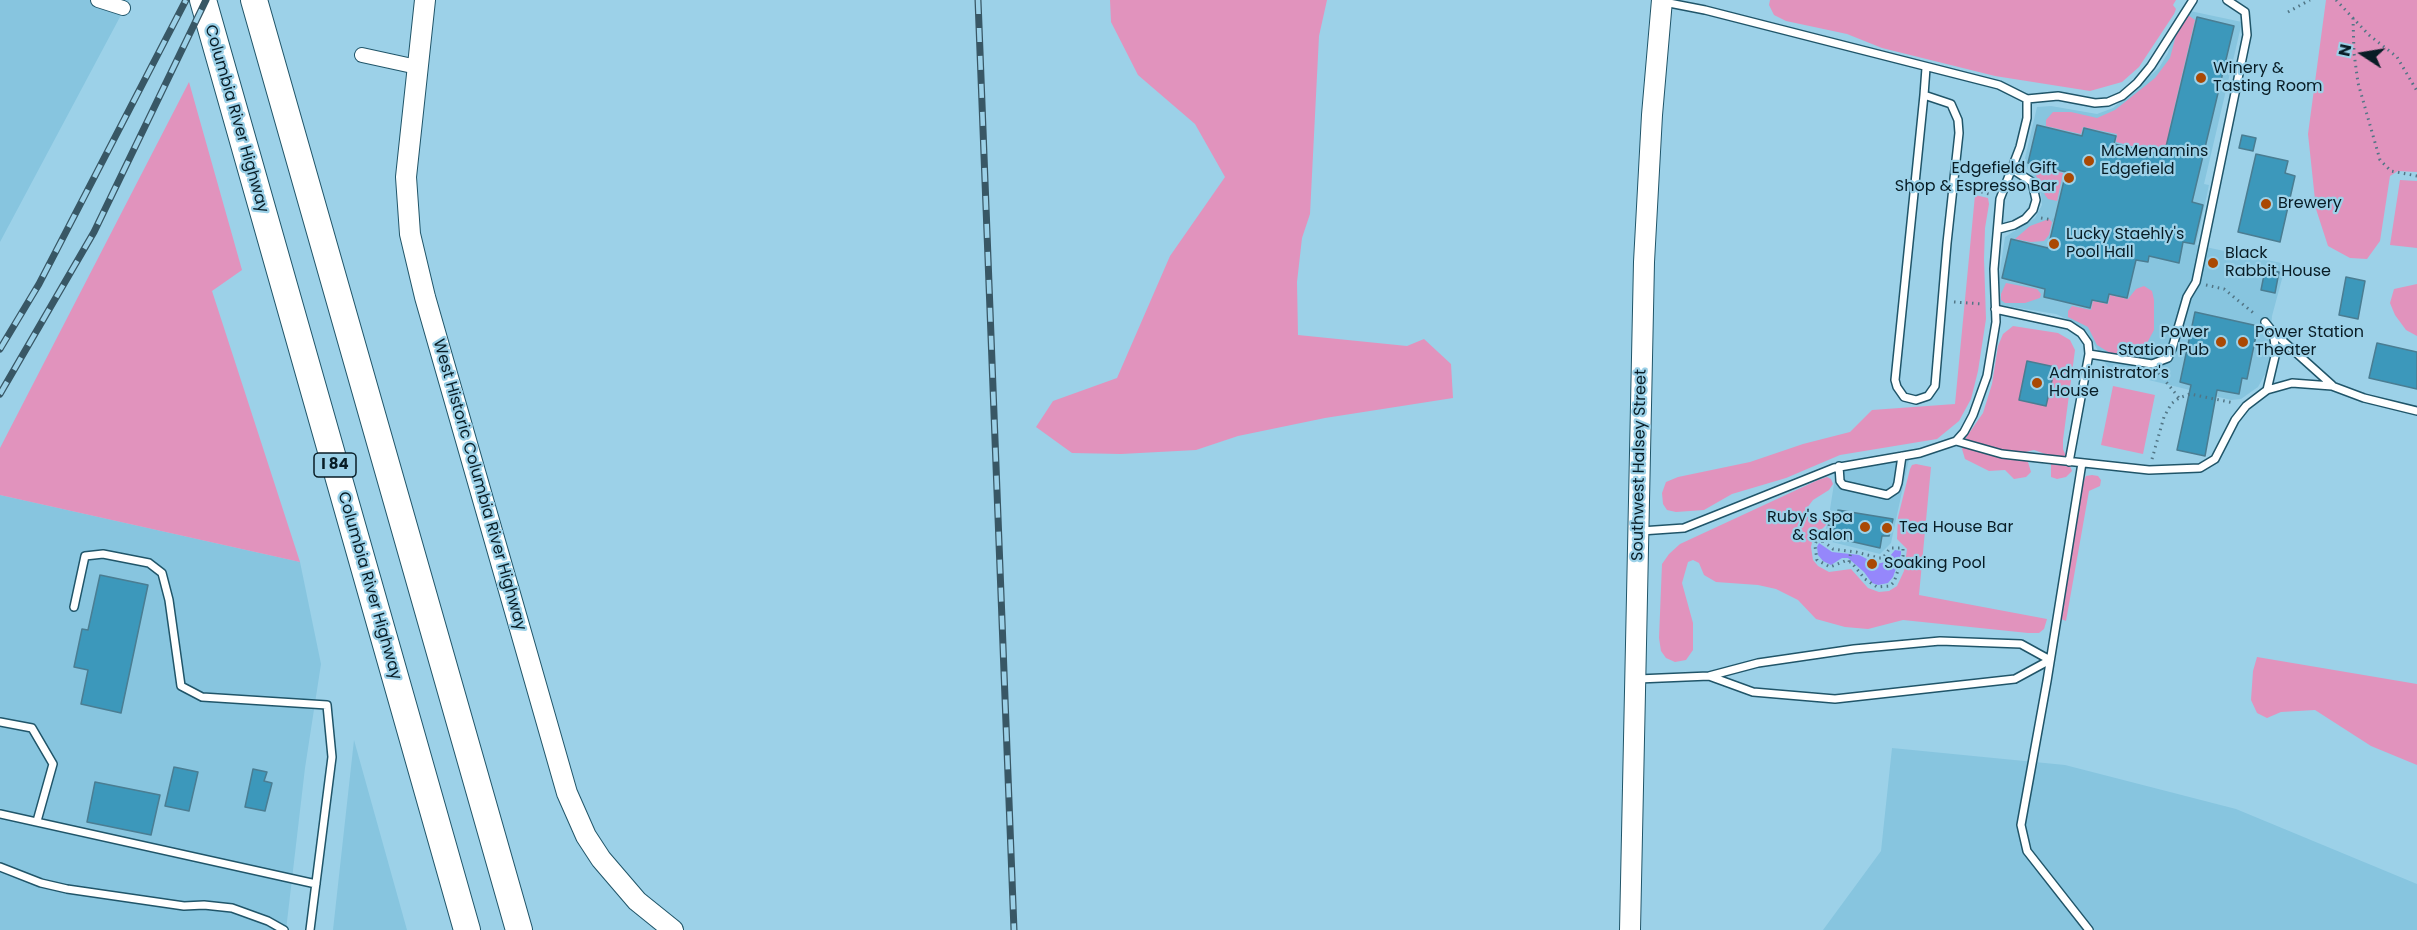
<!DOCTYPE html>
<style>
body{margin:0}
#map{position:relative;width:2417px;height:930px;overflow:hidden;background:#9cd1e8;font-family:Poppins,sans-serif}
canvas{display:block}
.north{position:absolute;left:2333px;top:24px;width:60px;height:60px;-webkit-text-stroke:4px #9cd1e8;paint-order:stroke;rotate:282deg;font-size:16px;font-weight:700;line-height:24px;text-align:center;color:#081d26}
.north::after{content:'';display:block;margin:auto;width:21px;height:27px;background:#081d26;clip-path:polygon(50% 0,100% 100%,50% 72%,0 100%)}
</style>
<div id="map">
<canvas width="2417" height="930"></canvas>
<div class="north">N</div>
</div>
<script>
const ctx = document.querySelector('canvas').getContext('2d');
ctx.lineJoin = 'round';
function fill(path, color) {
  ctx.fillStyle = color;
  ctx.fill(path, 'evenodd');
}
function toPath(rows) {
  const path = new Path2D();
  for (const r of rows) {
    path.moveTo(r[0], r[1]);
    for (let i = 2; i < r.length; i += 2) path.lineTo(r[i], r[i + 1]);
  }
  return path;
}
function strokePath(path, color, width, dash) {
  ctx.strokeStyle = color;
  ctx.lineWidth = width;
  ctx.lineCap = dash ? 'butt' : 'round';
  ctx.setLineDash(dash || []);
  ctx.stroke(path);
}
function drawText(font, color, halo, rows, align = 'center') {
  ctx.font = font + ' Poppins,sans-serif';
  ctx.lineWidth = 4.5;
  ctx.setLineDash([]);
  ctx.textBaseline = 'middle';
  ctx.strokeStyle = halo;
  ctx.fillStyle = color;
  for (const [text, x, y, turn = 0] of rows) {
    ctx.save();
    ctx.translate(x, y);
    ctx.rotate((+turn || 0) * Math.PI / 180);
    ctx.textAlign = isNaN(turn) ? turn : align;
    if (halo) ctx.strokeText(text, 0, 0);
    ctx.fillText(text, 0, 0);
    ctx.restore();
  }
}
fill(toPath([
 [0,0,129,0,0,242],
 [2190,11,2242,22,2204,184,2209,185,2196,245,2286,264,2272,316,2268,369,2258,387,2241,399,2231,400,2120,373,2107,366,2087,332,2075,323,2056,314,2000,305,1998,284,2005,237,2035,218,2042,205,2041,194,2024,162,2037,107,2051,106,2097,114,2113,108,2159,68,2168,53,2172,37],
 [1909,459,1891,543,1880,554,1828,541,1824,534,1828,522,1836,471],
 [0,495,300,562,321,664,305,768,286,930,0,930],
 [354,740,407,930,333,930],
 [1892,748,2065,765,2236,809,2417,884,2417,930,1823,930,1881,851]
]), '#87c5df');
fill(toPath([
 [1110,0,1327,0,1319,36,1310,214,1302,238,1297,282,1298,335,1407,346,1424,339,1451,364,1453,398,1325,418,1238,436,1196,450,1121,454,1072,453,1036,427,1053,401,1117,378,1170,256,1225,177,1195,124,1138,75,1111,22],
 [1770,0,2176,0,2173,5,2176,9,2174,14,2139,67,2122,82,2090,91,1995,76,1882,48,1847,34,1786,21,1774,15,1769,5],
 [2326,0,2417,0,2417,172,2398,171,2390,176,2380,241,2367,259,2350,258,2328,246,2316,209,2308,134],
 [2188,15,2195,20,2169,130,2175,150,2165,148,2161,159,2144,149,2116,142,2117,134,2083,127,2081,134,2046,126,2046,120,2053,112,2071,112,2097,118,2115,110,2155,78,2170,58,2177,31],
 [189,82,242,270,212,291,300,562,0,495,0,448],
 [2032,167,2063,173,2057,201,2048,199,2045,195],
 [2400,180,2417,181,2417,248,2390,245],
 [1975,195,1988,198,1989,204,1985,228,1984,259,1986,319,1978,371,1971,399,1959,421,1937,439,1840,455,1786,478,1732,494,1704,510,1676,512,1667,510,1663,504,1662,493,1666,482,1678,477,1750,462,1803,444,1850,432,1872,410,1955,404],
 [2049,219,2052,222,2049,235,2044,241,2031,242,2015,239,2030,226],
 [2006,283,2037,289,2041,294,2040,298,2025,303,2005,303,2001,300,2001,294],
 [2417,284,2417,336,2406,330,2395,315,2390,303,2394,289],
 [2144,286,2152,291,2154,300,2154,330,2147,343,2132,354,2110,353,2097,345,2088,327,2068,317,2068,311,2072,306,2091,310,2093,301,2108,304,2110,295,2128,299,2136,289],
 [2013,326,2058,333,2070,340,2075,350,2063,440,2063,449,2072,471,2066,477,2057,479,2051,477,2051,456,2034,450,2021,453,2022,460,2028,462,2031,472,2026,477,2014,479,2005,470,1989,471,1965,459,1962,449,1965,439,1983,413,1992,384,1998,346,2003,334],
 [2113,386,2155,395,2143,454,2101,445],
 [1916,464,1931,467,1919,595,2047,619,2044,629,2039,633,2028,633,1903,620,1868,629,1845,627,1816,619,1798,600,1776,589,1758,585,1716,582,1704,575,1699,563,1693,560,1688,562,1682,583,1693,623,1693,650,1686,660,1675,662,1666,658,1661,651,1659,638,1662,564,1669,554,1680,544,1818,480,1827,477,1831,479,1833,484,1829,490,1813,500,1807,508,1806,515,1810,519,1825,520,1826,525,1813,538,1811,547,1813,560,1818,566,1829,572,1851,569,1868,588,1879,592,1889,591,1897,586,1904,571,1907,549,1897,539,1898,517,1910,469,1912,465],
 [2092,475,2098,476,2101,480,2100,486,2089,491,2066,621,2061,619,2060,613,2083,483,2086,476],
 [2257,657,2417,684,2417,765,2371,746,2315,710,2281,712,2267,718,2257,713,2251,700,2253,671]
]), '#e193bd');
fill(toPath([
 [1819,543,1832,552,1859,555,1877,564,1885,562,1895,550,1901,551,1901,554,1893,577,1888,583,1878,585,1872,583,1864,572,1848,558,1842,558,1831,565,1823,561,1818,555,1817,547]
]), '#9587fb');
const building = toPath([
 [2197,17,2234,26,2192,202,2203,205,2194,244,2183,242,2179,263,2149,256,2148,262,2136,260,2127,298,2109,294,2107,303,2092,300,2090,308,2044,297,2045,289,2002,278,2011,239,2048,248,2066,172,2028,163,2037,125,2082,136,2084,128,2116,136,2114,144,2164,155,2197,17],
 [2242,135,2256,138,2253,151,2239,148,2242,135],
 [2256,154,2288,161,2285,173,2295,176,2280,242,2238,232,2256,154],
 [2265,270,2279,272,2275,293,2261,290,2265,270],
 [2346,277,2365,281,2358,319,2339,315,2346,277],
 [2195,312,2258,326,2247,379,2242,378,2239,394,2217,390,2205,456,2177,450,2191,385,2180,382,2195,312],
 [2377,343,2417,352,2417,389,2369,378,2377,343],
 [2027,361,2055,367,2046,406,2019,400,2027,361],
 [1838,510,1893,519,1889,536,1882,536,1880,548,1832,537,1838,510],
 [100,575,148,585,121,713,81,704,88,670,74,667,82,629,88,630,100,575],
 [174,767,198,772,189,811,165,806,174,767],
 [253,769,267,772,264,781,272,783,265,811,245,807,253,769],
 [95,782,160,795,151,835,87,822,95,782]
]);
fill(building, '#3c98bb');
strokePath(building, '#4a7d92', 1.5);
const lane = toPath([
 [1664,2,1705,10,1999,85,2027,99,2058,96,2095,103,2108,102,2122,96,2137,83,2151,66,2193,0],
 [1924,95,1895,380,1897,387,1904,397,1916,400,1928,396,1935,386,1947,243,1959,133,1958,120,1951,104,1924,95,1926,68],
 [1999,229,2014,225,2025,219,2033,210,2036,200,2032,182,2012,169],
 [1995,309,2069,325,2081,333,2088,343,2089,354,2069,462],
 [2265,322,2273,332],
 [2089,354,2152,364,2168,358,2172,349,2187,297,2196,282,2247,35,2245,12,2227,0],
 [2267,390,2276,352,2273,332,2332,385],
 [1956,441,1964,432,1973,415,1987,376,1996,322,1994,269,2000,199,2020,147,2027,118,2027,99],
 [2082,463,2047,681,2021,825,2027,851,2089,930],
 [1839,466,1840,481,1843,485,1887,495,1896,489,1898,483,1902,456],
 [1641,531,1684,528,1834,468,1920,453,1956,441,2002,454,2038,458,2149,470,2200,468,2215,459,2235,420,2246,406,2267,390,2292,383,2332,386,2364,398,2417,411],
 [74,607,85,556,103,554,149,563,162,573,169,600,181,686,202,697,327,705,332,757,310,930],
 [1638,679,1709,676,1758,663,1854,649,1940,641,2021,644,2050,660,2015,679,1835,699,1753,692,1709,676],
 [0,722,32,728,53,764,37,821],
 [0,814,316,884],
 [0,867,41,883,67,889,184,906,204,905,232,908,268,921,284,930]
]);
const street = toPath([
 [98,0,123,8],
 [362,55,417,67]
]);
const secondary = toPath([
 [425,0,406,177,410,234,425,297,567,793,586,836,601,859,637,901,673,930],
 [1630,930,1644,262,1652,115,1662,0]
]);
const highway = toPath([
 [203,0,467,930],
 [254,0,519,930]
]);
strokePath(lane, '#205569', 10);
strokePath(street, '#205569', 16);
strokePath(secondary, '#205569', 22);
strokePath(highway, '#205569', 28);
strokePath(toPath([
 [2336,0,2369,35,2397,57,2417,91],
 [2288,12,2310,0],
 [2353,18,2354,53,2358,83,2380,160,2391,171,2417,176],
 [1964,187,1989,194],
 [2041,218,2053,220],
 [2206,285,2224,289,2256,315],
 [1954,302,1983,304],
 [2159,373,2179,398],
 [2152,459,2164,417,2171,404,2179,398,2190,394,2234,403],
 [1823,541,1833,549,1856,552,1879,558,1883,558,1890,548,1903,548,1903,556,1894,582,1890,586,1877,587,1865,579,1851,562,1845,561,1830,567,1817,560,1815,546,1816,542,1823,541,1832,518],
 [1849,562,1851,551]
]), '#517585', 3, [1.5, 4.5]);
strokePath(lane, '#fff', 7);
strokePath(street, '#fff', 14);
strokePath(secondary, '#fff', 20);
strokePath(highway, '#fff', 26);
const rail = toPath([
 [978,0,1014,930],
 [0,349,39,284,186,0],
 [0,394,94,232,206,0]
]);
strokePath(rail, '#385765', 7);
strokePath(rail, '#9cd1e8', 4.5, [14]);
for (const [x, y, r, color] of [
 [2201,78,6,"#aa4904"],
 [2089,161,6,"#aa4904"],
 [2069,178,6,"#aa4904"],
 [2266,204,6,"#aa4904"],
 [2054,244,6,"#aa4904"],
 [2213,263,6,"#aa4904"],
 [2221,342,6,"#aa4904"],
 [2243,342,6,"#aa4904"],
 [2037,383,6,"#aa4904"],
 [1865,527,6,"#aa4904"],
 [1887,528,6,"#aa4904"],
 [1872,564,6,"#aa4904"]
]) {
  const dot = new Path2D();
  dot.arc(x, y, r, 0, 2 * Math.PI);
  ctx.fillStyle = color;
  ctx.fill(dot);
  strokePath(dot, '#9cd1e8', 2);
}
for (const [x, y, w] of [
 [335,465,42]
]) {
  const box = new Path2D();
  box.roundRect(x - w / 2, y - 12, w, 24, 4.5);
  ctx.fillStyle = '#9cd1e8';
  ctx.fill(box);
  strokePath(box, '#081d26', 1.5);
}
drawText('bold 15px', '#081d26', null, [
 ["I 84",335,465]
]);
drawText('16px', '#081d26', '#9cd1e8', [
 ["Winery &",2213,69],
 ["Tasting Room",2213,87],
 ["McMenamins",2101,152],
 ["Edgefield",2101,170],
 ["Edgefield Gift",2057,169,"right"],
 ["Shop & Espresso Bar",2057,187,"right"],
 ["Brewery",2278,204],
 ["Lucky Staehly's",2066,235],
 ["Pool Hall",2066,253],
 ["Black",2225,254],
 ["Rabbit House",2225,272],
 ["Power",2209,333,"right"],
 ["Station Pub",2209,351,"right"],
 ["Power Station",2255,333],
 ["Theater",2255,351],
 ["Administrator's",2049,374],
 ["House",2049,392],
 ["Ruby's Spa",1853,518,"right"],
 ["& Salon",1853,536,"right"],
 ["Tea House Bar",1899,528],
 ["Soaking Pool",1884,564]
], 'left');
drawText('16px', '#081d26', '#9cd1e8', [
 ["Columbia River Highway",236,119,74],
 ["Southwest Halsey Street",1640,465,-89],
 ["West Historic Columbia River Highway",479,485,74],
 ["Columbia River Highway",369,586,74]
]);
</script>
